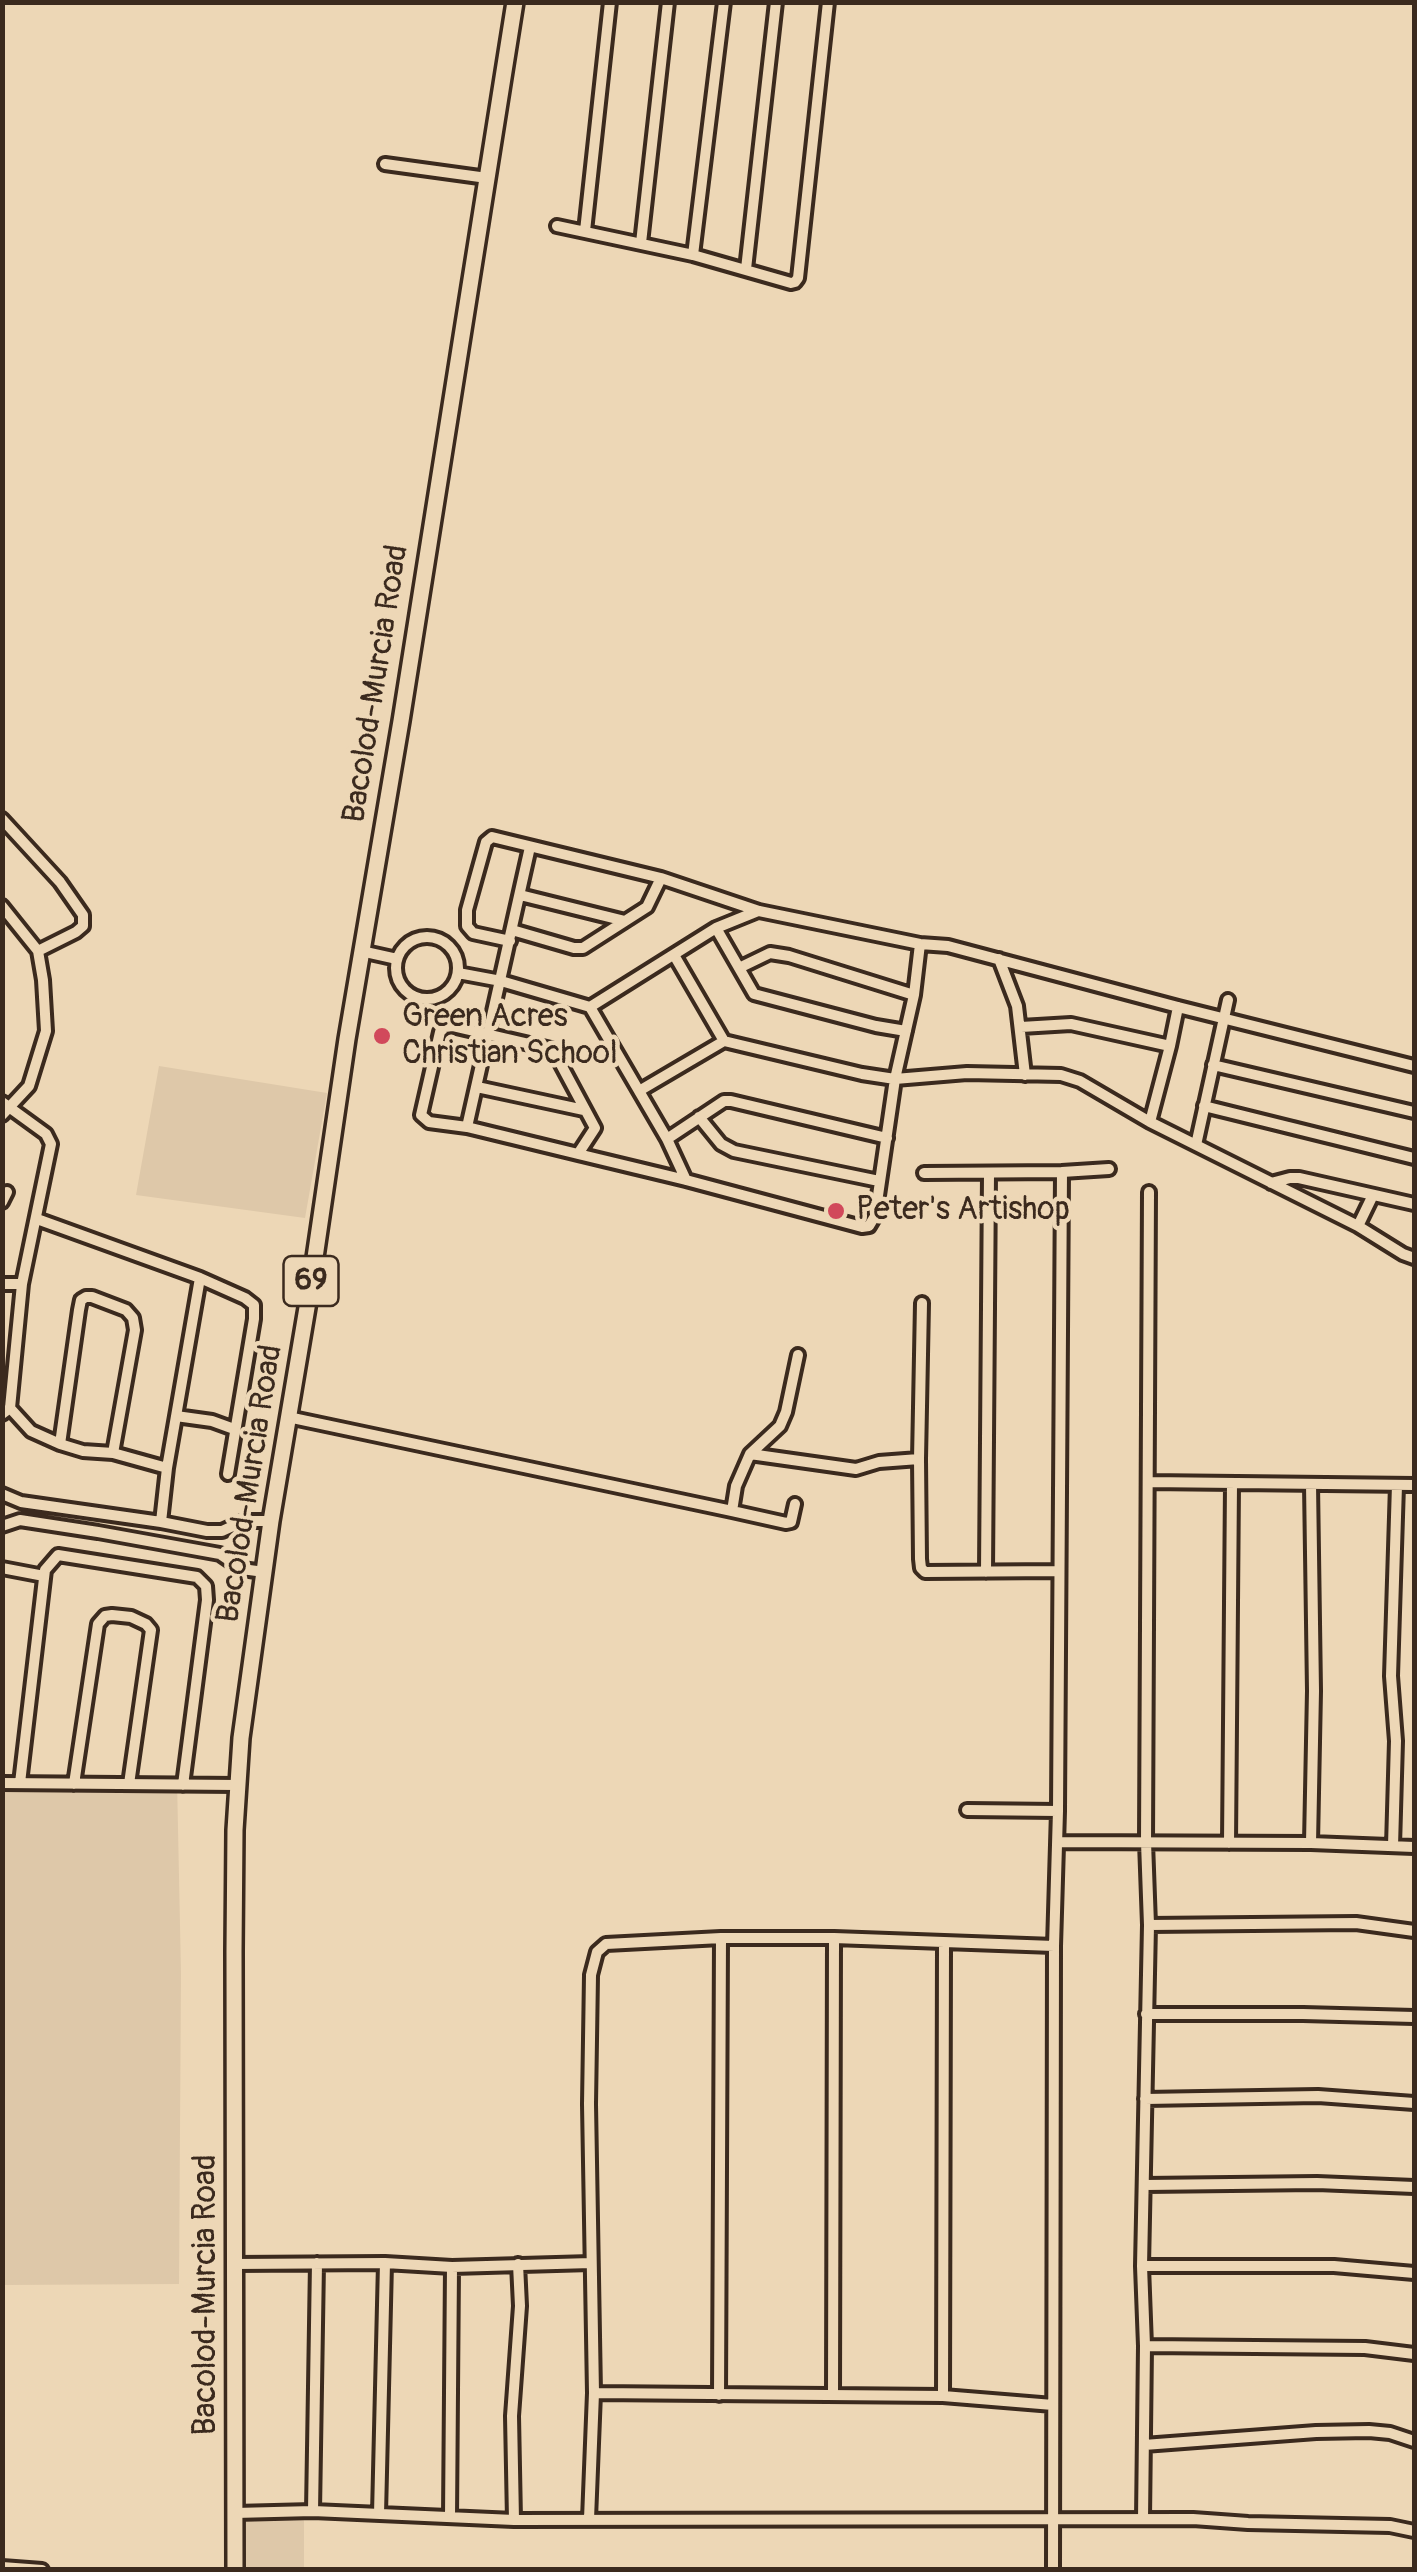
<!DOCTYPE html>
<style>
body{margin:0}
#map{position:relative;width:1417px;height:2572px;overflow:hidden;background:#edd7b6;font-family:Pangolin,sans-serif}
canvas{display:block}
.frame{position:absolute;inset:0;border:5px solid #3b2a1e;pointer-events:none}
</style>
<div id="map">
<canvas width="1417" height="2572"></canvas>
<div class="frame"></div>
</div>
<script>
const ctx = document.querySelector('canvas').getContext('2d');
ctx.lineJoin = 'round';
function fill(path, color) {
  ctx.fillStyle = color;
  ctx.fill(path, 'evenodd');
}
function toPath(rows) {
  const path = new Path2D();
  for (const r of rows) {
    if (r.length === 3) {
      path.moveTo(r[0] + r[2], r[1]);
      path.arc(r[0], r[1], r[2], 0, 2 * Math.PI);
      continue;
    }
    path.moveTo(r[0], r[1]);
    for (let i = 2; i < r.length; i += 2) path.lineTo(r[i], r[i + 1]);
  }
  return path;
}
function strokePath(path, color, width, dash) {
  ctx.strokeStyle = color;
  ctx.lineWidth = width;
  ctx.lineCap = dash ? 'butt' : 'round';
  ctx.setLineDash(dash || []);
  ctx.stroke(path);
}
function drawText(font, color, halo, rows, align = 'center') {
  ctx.font = font + ' Pangolin,sans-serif';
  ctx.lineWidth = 9;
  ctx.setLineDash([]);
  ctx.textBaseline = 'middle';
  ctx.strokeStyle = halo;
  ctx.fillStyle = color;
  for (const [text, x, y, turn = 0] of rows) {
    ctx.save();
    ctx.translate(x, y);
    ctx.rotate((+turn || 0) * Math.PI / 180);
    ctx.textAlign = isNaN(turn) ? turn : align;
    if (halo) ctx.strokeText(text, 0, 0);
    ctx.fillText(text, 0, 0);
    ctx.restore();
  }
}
fill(toPath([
 [159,1066,327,1093,305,1218,136,1195],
 [177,1780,181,1974,179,2284,3,2285,2,1781],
 [241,2519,304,2519,304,2569,241,2569]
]), '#dec8a9');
const minor = toPath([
 [385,164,487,178],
 [557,226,693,255,791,283,795,282,798,278,828,2],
 [585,231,610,2],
 [641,243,668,2],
 [693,255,724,2],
 [746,269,776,2],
 [2,819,60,882,83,915,83,926,76,932,38,951],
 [520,895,625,921],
 [2,906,38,951,43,980,46,1031,29,1086,2,1115],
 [716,928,754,994,876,1026,906,1031],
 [512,930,574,948,583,948,647,907,661,878],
 [427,968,31],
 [510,941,473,933,467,926,467,910,486,842,492,837,661,878,759,911,920,944,948,946,1178,1007,1414,1066],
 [361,951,397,959],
 [674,955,724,1041],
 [999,959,1017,1006,1025,1075],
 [739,968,770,953,789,956,914,995],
 [458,973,501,981,590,1007,667,1139,686,1180],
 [590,1007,716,928,758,911],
 [1021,1027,1071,1024,1170,1046],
 [1213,1065,1414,1112],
 [477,1087,584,1110],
 [639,1091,724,1041,862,1074,895,1079,967,1073,1061,1075,1080,1081,1150,1122,1358,1226,1403,1254,1414,1258],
 [2,1102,46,1134,51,1144,22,1284,10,1408,2,1414],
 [1204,1106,1414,1158],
 [699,1117,721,1144,734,1151,879,1181],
 [1150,1122,1170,1046,1178,1007],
 [467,1127,530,847],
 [667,1139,724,1101,731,1101,887,1138],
 [1196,1145,1228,1000],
 [578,1154,595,1128,558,1059,551,1049,452,1026,445,1027,440,1032,421,1115,429,1122,467,1127,578,1154,686,1180,862,1227,869,1226,875,1216,895,1079,914,995,920,944],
 [1062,1172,1109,1169],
 [924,1173,1062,1172,1058,1811,1054,1946,1053,2570],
 [1271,1183,1290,1178,1299,1178,1414,1204],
 [2,1202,7,1192],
 [37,1219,200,1278,245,1298,254,1305,254,1319,228,1474],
 [1358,1226,1373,1195],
 [2,1284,22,1284],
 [10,1408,31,1431,60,1444,83,1451,113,1453,167,1468,200,1278],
 [176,1416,212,1421,234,1429],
 [288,1417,732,1511],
 [60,1444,79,1310,81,1300,86,1297,92,1297,126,1310,133,1318,135,1330,113,1453],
 [750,1454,856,1469,879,1462,919,1459,920,1559,921,1568,925,1572,1059,1571],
 [919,1459,922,1303],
 [1148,1482,1414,1485],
 [2,1494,21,1502,161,1522,207,1531,222,1531,244,1521,271,1521],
 [795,1504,791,1522,786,1523,732,1511,736,1486,750,1454,780,1426,786,1412,798,1355],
 [161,1522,167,1468],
 [2,1526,20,1520,98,1532,220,1554,242,1569,264,1572],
 [2,1568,44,1576],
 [986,1572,989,1174],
 [2,1783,237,1785],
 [20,1783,45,1570,58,1555,197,1577,206,1586,207,1600,183,1785],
 [74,1784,98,1624,105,1616,112,1615,131,1617,146,1624,151,1630,129,1784],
 [967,1810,1058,1811],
 [1058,1842,1311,1843,1414,1847],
 [1229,1843,1232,1484],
 [1311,1843,1314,1691,1311,1484],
 [1393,1846,1396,1741,1391,1676,1397,1485],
 [1149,1925,1356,1923,1414,1931],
 [1146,2014,1303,2014,1414,2017],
 [1145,2099,1318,2096,1414,2103],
 [1145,2185,1317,2183,1414,2187],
 [234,2264,385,2263,452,2267,591,2263],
 [1142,2266,1334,2266,1414,2273],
 [1145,2346,1365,2348,1414,2354],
 [594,2393,943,2396,1053,2405],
 [719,2395,721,1938],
 [833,2395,834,1938],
 [943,2396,944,1944],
 [1144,2445,1316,2432,1369,2431,1390,2433,1414,2441],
 [313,2511,317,2263],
 [235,2513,313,2511,514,2520,1193,2519,1248,2523,1390,2526,1414,2531],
 [379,2514,385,2263],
 [450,2517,452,2267],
 [589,2519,594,2393,589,2104,591,1975,597,1952,606,1944,721,1938,834,1938,1054,1946],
 [1143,2519,1145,2346,1142,2266,1149,1925,1146,1842,1149,1192],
 [514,2520,512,2416,520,2306,518,2264],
 [2,2567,42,2570]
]);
const primary = toPath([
 [235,2570,234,1951,235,1830,241,1738,271,1521,312,1278,347,1039,401,721,515,2]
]);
strokePath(minor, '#3b2a1e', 18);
strokePath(primary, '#3b2a1e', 22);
strokePath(minor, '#edd7b6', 10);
strokePath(primary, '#edd7b6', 15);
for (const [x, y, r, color] of [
 [382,1036,10,"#d1495b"],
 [836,1211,10,"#d1495b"]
]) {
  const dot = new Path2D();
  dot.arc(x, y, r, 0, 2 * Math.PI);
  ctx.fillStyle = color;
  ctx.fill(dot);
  strokePath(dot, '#edd7b6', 4);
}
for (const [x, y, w] of [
 [311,1281,55]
]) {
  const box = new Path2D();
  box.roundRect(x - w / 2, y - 25, w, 50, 8);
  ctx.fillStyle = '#edd7b6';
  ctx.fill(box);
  strokePath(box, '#3b2a1e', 2.5);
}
drawText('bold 30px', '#3b2a1e', null, [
 ["69",311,1281]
]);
drawText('32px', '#3b2a1e', '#edd7b6', [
 ["Bacolod-Murcia Road",377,684,-81],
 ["Bacolod-Murcia Road",251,1484,-81],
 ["Bacolod-Murcia Road",207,2295,-90]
]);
drawText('32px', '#3b2a1e', '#edd7b6', [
 ["Green Acres",402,1018],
 ["Christian School",402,1055],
 ["Peter's Artishop",856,1211]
], 'left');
</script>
